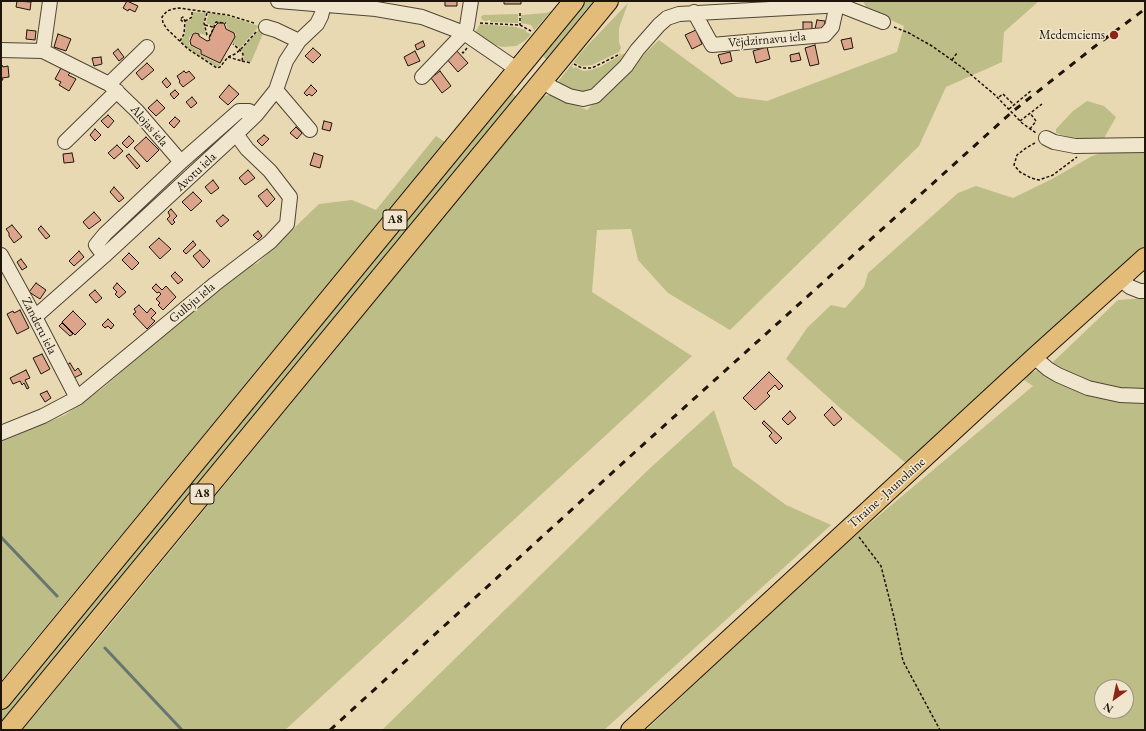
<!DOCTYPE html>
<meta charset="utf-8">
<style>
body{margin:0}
#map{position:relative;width:1146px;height:731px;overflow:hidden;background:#e8d9b2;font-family:"EB Garamond",serif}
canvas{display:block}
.frame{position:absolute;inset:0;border:2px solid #1e140a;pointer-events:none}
.north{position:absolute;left:1094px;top:679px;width:40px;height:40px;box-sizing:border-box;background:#f0e6cd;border:1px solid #9c927f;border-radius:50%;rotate:213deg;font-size:11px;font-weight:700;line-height:16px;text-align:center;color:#1e140a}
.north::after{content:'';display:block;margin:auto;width:14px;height:18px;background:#8f2418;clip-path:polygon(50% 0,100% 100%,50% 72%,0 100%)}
</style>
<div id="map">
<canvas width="1146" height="731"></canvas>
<div class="frame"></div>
<div class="north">N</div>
</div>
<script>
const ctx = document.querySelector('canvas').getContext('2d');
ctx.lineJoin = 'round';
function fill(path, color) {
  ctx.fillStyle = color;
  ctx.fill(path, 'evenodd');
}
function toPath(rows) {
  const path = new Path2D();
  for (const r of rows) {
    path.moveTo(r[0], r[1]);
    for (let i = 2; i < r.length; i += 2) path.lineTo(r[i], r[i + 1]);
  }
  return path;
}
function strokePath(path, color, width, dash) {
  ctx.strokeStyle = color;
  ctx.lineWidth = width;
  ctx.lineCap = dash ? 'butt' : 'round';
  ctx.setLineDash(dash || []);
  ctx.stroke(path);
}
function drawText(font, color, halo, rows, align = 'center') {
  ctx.font = font + ' "EB Garamond",serif';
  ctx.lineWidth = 3;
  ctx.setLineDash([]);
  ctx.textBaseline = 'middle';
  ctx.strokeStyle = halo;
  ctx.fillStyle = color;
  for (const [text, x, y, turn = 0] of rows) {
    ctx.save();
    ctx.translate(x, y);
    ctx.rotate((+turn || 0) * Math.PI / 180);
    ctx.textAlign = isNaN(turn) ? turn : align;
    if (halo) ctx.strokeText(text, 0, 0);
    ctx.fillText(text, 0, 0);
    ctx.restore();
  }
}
fill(toPath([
 [583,1,598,1,548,61,540,53],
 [863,1,1039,1,1004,32,1002,62,946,87,919,146,730,330,668,293,638,260,631,229,597,230,592,292,692,356,285,730,22,730,105,631,542,97,551,94,587,110,659,40,737,97,767,101,897,52,904,26,867,9],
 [628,3,619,28,619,42,621,48,619,52,592,65,582,66,574,62,572,66,574,69,575,67,583,71,591,70,600,67,623,54,626,54,629,56,600,87,578,94,557,83,583,50],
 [551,11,526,40,516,46,502,47,496,45,474,34,480,24,516,27,526,30,526,32,531,34,534,30,531,25,521,23,521,15,546,13],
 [193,12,205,13,206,14,203,24,206,35,194,32,189,38,189,45,200,51,200,54,219,64,223,59,224,59,219,66,217,67,188,49,181,41,185,34,186,22,192,18],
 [209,13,224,15,259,26,240,48,233,43,236,34,227,28,226,22,217,22,213,26,206,23],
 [518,14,518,23,516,23,491,22,490,20,488,20,487,21,486,21,482,20,481,17,483,15],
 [261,27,265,29,251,62,243,60,244,57,242,49],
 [512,92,518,99,1,726,1,710],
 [1087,101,1104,106,1116,117,1103,140,1093,143,1070,138,1056,133,1056,129,1073,111],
 [436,136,445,142,1,681,1,442,65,415,103,388,203,300,232,272,258,263,319,204,352,200,376,210],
 [1129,148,1145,149,1145,247,907,464,840,408,786,359,807,328,831,305,845,308,864,287,868,273,958,193,976,186,1013,198,1052,179,1092,156,1105,152,1110,153],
 [1145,298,1145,390,1120,391,1091,383,1066,372,1052,363,1118,300],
 [1040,369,1145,402,1145,730,646,730,826,560,1033,386,1024,380,1029,374],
 [1102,687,1126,687,1126,711,1102,711],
 [714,410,733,466,786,505,831,525,604,730,382,730,647,471]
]), '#bdbd87');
strokePath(toPath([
 [1,537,57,596],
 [105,648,182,730]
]), '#67776f', 3);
const building = toPath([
 [17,1,31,2,30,10,16,7,17,1],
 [127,1,138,6,135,12,129,9,128,11,123,8,127,1],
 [445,1,457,1,457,6,445,6,445,1],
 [504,1,521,1,521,4,504,4,504,1],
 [817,20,825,21,824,28,821,28,820,30,815,29,817,20],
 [803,22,812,22,812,32,803,32,803,22],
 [218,23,224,23,226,29,234,33,235,37,220,63,201,54,201,50,191,45,190,41,193,34,195,33,199,34,199,36,207,41,210,40,209,38,215,26,218,23],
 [27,30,36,31,35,40,26,39,27,30],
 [696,30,702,44,692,49,685,35,696,30],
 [58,34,71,39,66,51,54,47,58,34],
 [851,38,853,48,844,50,841,40,851,38],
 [423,41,425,46,417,50,415,45,423,41],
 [815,45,819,64,810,66,805,48,815,45],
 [767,47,770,59,756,63,753,51,767,47],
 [313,48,321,55,313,63,305,56,313,48],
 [118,49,124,57,119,61,113,53,118,49],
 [455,49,468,63,458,72,445,57,455,49],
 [415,51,420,61,408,66,404,57,415,51],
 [730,52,732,61,721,64,718,55,730,52],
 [799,53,801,60,791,62,790,55,799,53],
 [101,57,102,64,94,66,92,58,101,57],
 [147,63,154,70,142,80,136,73,147,63],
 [1,65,2,65,3,67,8,66,9,77,2,78,3,80,1,80,1,65],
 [61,68,70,73,68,75,76,79,69,91,59,85,61,82,55,79,61,68],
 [184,71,186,73,189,71,195,78,183,87,179,82,180,81,177,76,184,71],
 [440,71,451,86,442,93,431,78,440,71],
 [166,78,171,84,167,88,162,82,166,78],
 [229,85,239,94,228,105,219,97,229,85],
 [311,85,317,91,312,96,309,94,307,96,304,93,311,85],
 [175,90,179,94,174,99,170,94,175,90],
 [192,97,197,103,191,108,186,102,192,97],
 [157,100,165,108,156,116,148,108,157,100],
 [108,115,114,121,108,128,101,121,108,115],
 [175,117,180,121,174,128,169,123,175,117],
 [324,121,332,123,330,131,322,129,324,121],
 [296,127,302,133,297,139,290,133,296,127],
 [95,129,101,135,95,141,90,135,95,129],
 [264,135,269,139,262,146,257,141,264,135],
 [129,136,134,141,127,148,122,143,129,136],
 [146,137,159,150,147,162,134,148,146,137],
 [117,145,123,151,114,159,108,153,117,145],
 [72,153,74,162,64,163,63,154,72,153],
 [314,153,323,156,320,168,310,165,314,153],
 [129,154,140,166,137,169,126,156,129,154],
 [248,170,255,178,245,185,239,178,248,170],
 [213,180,219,188,211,194,205,187,213,180],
 [114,187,124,198,119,202,110,192,114,187],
 [267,189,275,199,267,207,258,196,267,189],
 [193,192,202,201,191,211,182,202,193,192],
 [171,209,177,216,173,220,175,222,172,225,167,219,170,216,168,212,171,209],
 [94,212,101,220,89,229,83,222,94,212],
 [223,215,229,220,221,227,216,221,223,215],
 [12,225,22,237,14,243,9,236,9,233,6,229,12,225],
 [41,226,50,236,46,239,38,229,41,226],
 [258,231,262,236,258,240,253,235,258,231],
 [159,238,171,249,160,259,149,247,159,238],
 [193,241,196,245,186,254,183,251,193,241],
 [200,250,210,261,203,268,193,256,200,250],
 [79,251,84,257,74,266,69,261,79,251],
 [129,253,139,263,132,270,122,260,129,253],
 [21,259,27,267,22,270,17,262,21,259],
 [175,272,183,280,178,284,171,276,175,272],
 [36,283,46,290,40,299,29,292,36,283],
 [117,283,126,292,119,298,115,294,117,292,113,288,117,283],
 [156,284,162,290,166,286,176,297,163,310,158,305,160,303,156,299,161,294,159,292,157,293,152,288,156,284],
 [95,290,102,298,96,303,89,295,95,290],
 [139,305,147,313,151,308,156,313,151,318,155,321,147,329,133,314,136,312,134,309,139,305],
 [20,310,29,328,17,334,7,314,13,311,14,313,20,310],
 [73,311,86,324,75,335,62,322,73,311],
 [108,319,114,325,111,329,108,326,105,328,102,325,108,319],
 [62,323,73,334,70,336,59,326,62,323],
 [42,354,50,369,41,374,33,358,42,354],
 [70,363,75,371,78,368,82,374,74,378,66,366,70,363],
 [26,370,30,378,25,380,29,388,27,389,24,383,22,385,20,381,13,384,10,378,26,370],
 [769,372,783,386,779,390,775,385,767,393,770,396,755,410,743,398,769,372],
 [47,391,51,398,45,402,40,394,47,391],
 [832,407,842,419,834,426,824,415,832,407],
 [790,411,796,418,788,425,782,419,790,411],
 [764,421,782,438,776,444,769,436,772,433,762,423,764,421]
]);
fill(building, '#dca48a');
strokePath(building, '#1e140a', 1);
const minor = toPath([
 [278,1,376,9,422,17,464,33,518,70],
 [694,12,712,45,825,35,832,27,837,4,836,1],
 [266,27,276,30,299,41],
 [1,50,43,51,109,84,137,111,181,162],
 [43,51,50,1],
 [422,77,464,33,467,26,471,1],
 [542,81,553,88,569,96,583,99,595,96,626,66,637,50,659,25,667,18,679,14,825,6,837,4,883,22],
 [109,84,147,47],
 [276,90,310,130],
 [1046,138,1054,142,1075,146,1145,145],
 [65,142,117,91],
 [1,255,35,317,77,398],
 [104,256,96,245,105,234,181,162,239,111,249,111,256,115],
 [1120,279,1130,287,1140,291,1145,291],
 [35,317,104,256,236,134,256,115,276,90,286,61,299,41,317,24,321,16,324,4],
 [1034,357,1048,369,1058,375,1088,388,1120,395,1145,396],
 [1,433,43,416,77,398,215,284,270,242,287,224,290,197,270,171,247,149,236,134]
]);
const major = toPath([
 [630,730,1034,357,1145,257]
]);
const highway = toPath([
 [1,699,574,1],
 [8,730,608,1]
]);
strokePath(minor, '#504534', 16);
strokePath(major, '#1e140a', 20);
strokePath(highway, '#1e140a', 22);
strokePath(toPath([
 [207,13,204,23,207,35,210,36,216,22,226,23],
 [520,13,520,25],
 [254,23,228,15,179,8,173,9,167,11,162,17,163,23,167,29,188,49,217,68,220,67,228,57,235,54,240,50,256,32],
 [480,23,520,25,531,31],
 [205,25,213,27],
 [894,27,909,33,932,46,963,68,995,95,1022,123,1036,133],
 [180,41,184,34,185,21,183,17,180,19,182,21,185,21,189,19,192,17,192,10],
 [462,52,463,53,467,48],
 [228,57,242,61,243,54,240,50,233,44],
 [952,60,957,53],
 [242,61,251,63],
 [574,64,582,68,592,68,620,54],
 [999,97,1003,94,1014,105],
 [1009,109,1032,90],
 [1020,121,1042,104],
 [1030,129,1036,121,1030,113],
 [1035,143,1026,148,1017,155,1014,165,1020,172,1031,178,1039,180,1053,175,1077,157],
 [859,537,881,566,894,617,903,661,940,730]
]), '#1e140a', 1.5, [3, 2]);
strokePath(minor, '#f0e6cd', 14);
strokePath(major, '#e4bc79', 18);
strokePath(highway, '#e4bc79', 20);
strokePath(toPath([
 [330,730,635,452,1012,112,1094,47,1145,9]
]), '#1e140a', 3, [7, 7]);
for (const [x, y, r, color] of [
 [1114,35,5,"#8f2418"]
]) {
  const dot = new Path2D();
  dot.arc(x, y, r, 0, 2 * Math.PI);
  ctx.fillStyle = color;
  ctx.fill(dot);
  strokePath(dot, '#f0e6cd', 1.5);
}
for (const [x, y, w] of [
 [395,220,24],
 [202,494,24]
]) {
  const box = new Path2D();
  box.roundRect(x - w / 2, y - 10, w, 20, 3);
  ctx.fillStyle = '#f0e6cd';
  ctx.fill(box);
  strokePath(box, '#1e140a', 1);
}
drawText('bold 12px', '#1e140a', null, [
 ["A8",395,220],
 ["A8",202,494]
]);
drawText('13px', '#1e140a', '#f0e6cd', [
 ["Medemciems",1105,35]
], 'right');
drawText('13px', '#1e140a', '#f0e6cd', [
 ["Vējdzirnavu iela",767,40,-5],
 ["Alojas iela",149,126,49],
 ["Avotu iela",196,172,-43],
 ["Gulbju iela",192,303,-40],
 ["Zanderu iela",39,326,63],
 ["Tīraine - Jaunolaine",887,493,-42]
]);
</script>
